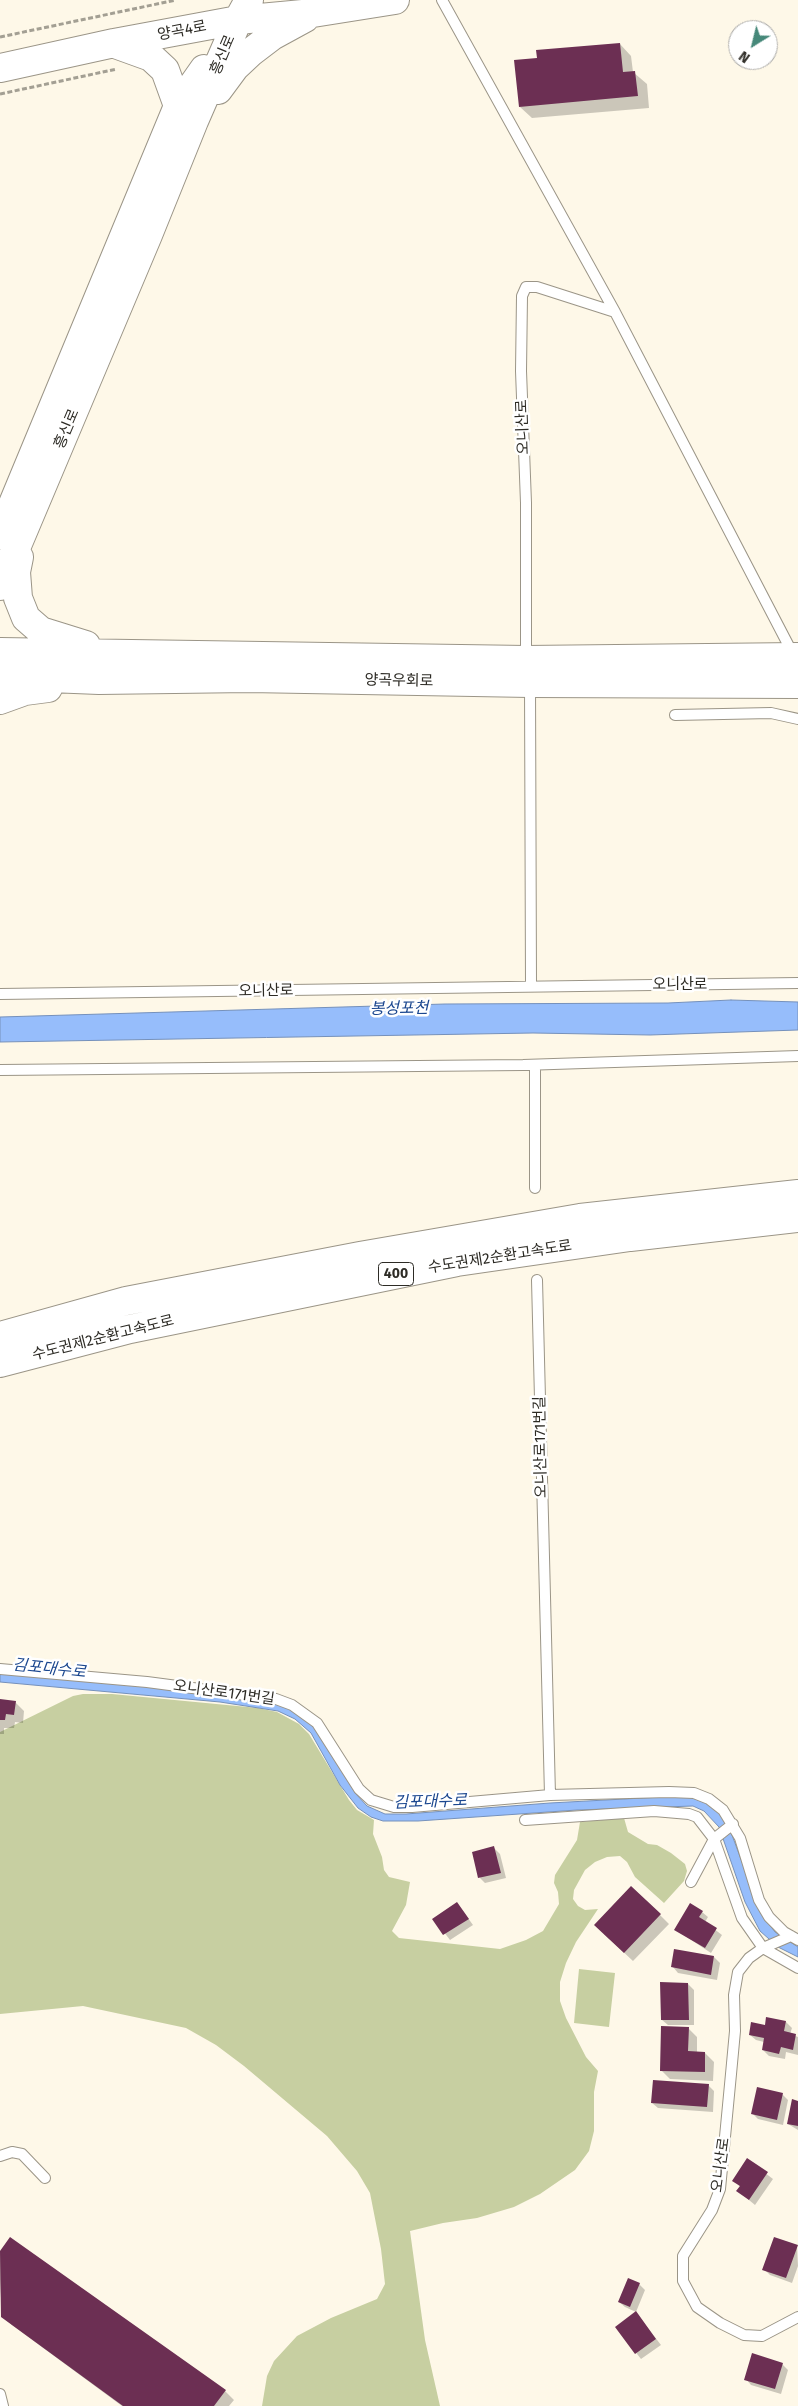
<!DOCTYPE html>
<meta charset="utf-8">
<style>
body{margin:0}
#map{position:relative;width:798px;height:2406px;overflow:hidden;background:#fef8e8;font-family:"Fira Sans",sans-serif}
canvas{display:block}
.north{position:absolute;left:728px;top:20px;width:50px;height:50px;box-sizing:border-box;background:#fff;border:1px solid #abaaa8;border-radius:50%;rotate:216deg;font-size:14px;font-weight:700;line-height:20px;text-align:center;color:#2d2b25}
.north::after{content:'';display:block;margin:auto;width:18px;height:22px;background:#468879;clip-path:polygon(50% 0,100% 100%,50% 72%,0 100%)}
</style>
<div id="map">
<canvas width="798" height="2406"></canvas>
<div class="north">N</div>
</div>
<script>
const ctx = document.querySelector('canvas').getContext('2d');
ctx.lineJoin = 'round';
function fill(path, color) {
  ctx.fillStyle = color;
  ctx.fill(path, 'evenodd');
}
function toPath(rows) {
  const path = new Path2D();
  for (const r of rows) {
    path.moveTo(r[0], r[1]);
    for (let i = 2; i < r.length; i += 2) path.lineTo(r[i], r[i + 1]);
  }
  return path;
}
function strokePath(path, color, width, dash) {
  ctx.strokeStyle = color;
  ctx.lineWidth = width;
  ctx.lineCap = dash ? 'butt' : 'round';
  ctx.setLineDash(dash || []);
  ctx.stroke(path);
}
function drawText(font, color, halo, rows, align = 'center') {
  ctx.font = font + ' "Fira Sans","Noto Sans KR",sans-serif';
  ctx.lineWidth = 5;
  ctx.setLineDash([]);
  ctx.textBaseline = 'middle';
  ctx.strokeStyle = halo;
  ctx.fillStyle = color;
  for (const [text, x, y, turn = 0] of rows) {
    ctx.save();
    ctx.translate(x, y);
    ctx.rotate((+turn || 0) * Math.PI / 180);
    ctx.textAlign = isNaN(turn) ? turn : align;
    if (halo) ctx.strokeText(text, 0, 0);
    ctx.fillText(text, 0, 0);
    ctx.restore();
  }
}
fill(toPath([
 [83,1694,112,1694,258,1708,277,1712,299,1724,309,1734,349,1800,357,1810,374,1820,373,1834,382,1857,384,1870,389,1877,410,1882,406,1905,392,1931,399,1938,500,1949,526,1940,543,1931,559,1904,558,1892,554,1883,555,1875,577,1840,580,1822,624,1818,628,1832,648,1844,657,1845,671,1853,685,1864,687,1871,684,1881,664,1903,635,1877,627,1862,620,1856,607,1857,595,1862,585,1870,574,1890,573,1899,578,1906,585,1910,598,1909,576,1942,566,1963,560,1982,560,2001,566,2018,586,2057,598,2071,594,2092,594,2131,589,2151,575,2170,540,2194,514,2207,477,2218,443,2223,410,2231,425,2340,440,2406,262,2406,267,2376,274,2361,297,2336,331,2318,377,2299,385,2284,381,2249,370,2193,357,2171,327,2136,244,2066,216,2045,186,2028,83,2006,0,2014,0,1732,73,1696],
 [579,1969,615,1973,609,2027,574,2023]
]), '#c7cfa1');
const water = toPath([
 [731,1000,798,1002,798,1030,650,1035,533,1033,0,1042,0,1017,445,1004,668,1003,731,1000],
 [0,1673,186,1690,273,1702,296,1712,314,1727,356,1794,367,1806,385,1814,406,1814,550,1803,680,1796,690,1797,706,1803,720,1813,729,1827,761,1913,775,1932,798,1947,798,1957,778,1947,760,1931,745,1902,719,1827,704,1811,693,1806,577,1810,418,1821,383,1821,371,1817,358,1808,340,1785,311,1733,295,1719,278,1711,220,1702,0,1682,0,1673]
]);
fill(water, '#96bdfb');
strokePath(water, '#7691bb', 1);
fill(toPath([
 [620,44,631,56,633,72,647,84,649,108,532,118,520,107,538,59],
 [0,1700,15,1702,24,1711,23,1723,15,1722,14,1728,4,1728,4,1734,0,1734],
 [494,1848,500,1854,506,1878,485,1883,480,1878],
 [457,1903,473,1925,450,1940,434,1919],
 [702,1912,708,1917,705,1922,722,1935,711,1953,676,1930],
 [660,1915,669,1924,633,1961,604,1934],
 [714,1957,720,1963,717,1980,678,1973,673,1967],
 [688,1984,694,1990,694,2025,668,2025,662,2020],
 [786,2022,792,2028,790,2034,798,2037,798,2055,786,2052,785,2059,769,2056,763,2050,764,2042,756,2040,750,2035,766,2027],
 [688,2028,697,2037,697,2053,705,2053,714,2062,713,2081,670,2079,661,2070],
 [708,2085,714,2091,713,2112,658,2108,652,2103],
 [782,2094,788,2100,783,2125,758,2119,753,2114],
 [798,2102,798,2130,788,2124],
 [748,2160,773,2179,755,2205,738,2191,740,2187,734,2180],
 [11,2239,225,2391,234,2400,229,2406,122,2406,12,2325,2,2316,0,2280,0,2253],
 [797,2246,798,2266,792,2283,770,2275,764,2269],
 [639,2284,645,2290,636,2312,625,2307,619,2302],
 [641,2319,661,2345,641,2359,616,2327],
 [782,2364,788,2370,781,2394,751,2385,746,2379]
]), '#0003');
fill(toPath([
 [620,43,623,72,635,71,638,96,519,107,514,60,537,58,536,50],
 [0,1699,16,1701,14,1715,6,1714,5,1720,0,1720],
 [494,1846,501,1873,478,1878,472,1852],
 [631,1886,661,1914,624,1953,594,1925],
 [457,1902,469,1919,443,1935,432,1919],
 [690,1903,703,1911,699,1917,717,1928,705,1948,674,1930],
 [674,1949,714,1956,711,1975,671,1967],
 [660,1982,688,1983,689,2020,661,2020],
 [766,2017,786,2021,784,2031,796,2034,793,2050,781,2047,779,2054,762,2050,764,2038,749,2035,751,2022,765,2025],
 [661,2026,689,2027,688,2051,705,2052,705,2072,660,2071],
 [653,2080,709,2084,707,2107,651,2103],
 [757,2087,783,2093,777,2120,751,2114],
 [792,2099,798,2101,798,2126,787,2124],
 [747,2158,768,2172,749,2200,736,2191,740,2186,732,2181],
 [10,2237,226,2390,214,2406,123,2406,1,2317,0,2251],
 [774,2237,798,2245,786,2278,762,2270],
 [628,2278,640,2283,630,2307,618,2302],
 [636,2311,656,2339,635,2354,615,2327],
 [752,2353,783,2363,775,2389,744,2380]
]), '#6c2f53');
const lane = toPath([
 [442,0,615,312,793,654],
 [526,660,526,503,521,371,522,296,526,287,537,287,615,312],
 [530,684,531,985],
 [675,715,771,713,798,719],
 [0,994,798,983],
 [0,1070,523,1065,798,1056],
 [535,1188,535,1065],
 [537,1280,550,1795],
 [0,1669,147,1682,276,1699,292,1705,317,1723,359,1789,371,1800,394,1807,412,1807,550,1795,669,1792,694,1793,709,1799,723,1810,740,1838,759,1900,769,1917,784,1932,798,1940],
 [525,1820,654,1811,689,1814,697,1817,714,1839,742,1918,763,1948,791,1936],
 [691,1882,714,1839,733,1824],
 [798,1968,763,1948,749,1958,738,1972,734,1995,735,2031,731,2074,720,2189,712,2210,683,2256,683,2281,697,2307,720,2323,744,2335,762,2336,798,2317],
 [0,2156,12,2152,22,2154,45,2178],
 [0,2394,3,2406]
]);
const secondary = toPath([
 [115,44,151,57,165,70,178,106],
 [0,68,114,43,238,20,313,13,395,0],
 [218,90,235,67,251,52,272,36,305,18],
 [0,535,178,106,204,69],
 [19,557,16,572,18,598,26,618,41,631,86,645],
 [0,586,148,235,194,121,238,20,249,0],
 [0,652,526,660,798,657],
 [0,676,99,680,249,678,530,683,798,684],
 [0,700,25,691,48,688]
]);
const highway = toPath([
 [0,1336,126,1301,360,1256,580,1218,798,1194],
 [0,1363,130,1329,457,1262,630,1237,798,1218]
]);
strokePath(lane, '#9b9587', 12);
strokePath(secondary, '#9b9587', 30);
strokePath(highway, '#9b9587', 30);
strokePath(toPath([
 [0,37,176,0],
 [0,94,117,69]
]), '#a39f93', 3, [5, 2.5]);
strokePath(lane, '#fff', 10);
strokePath(secondary, '#fff', 28);
strokePath(highway, '#fff', 28);
for (const [x, y, w] of [
 [396,1274,35]
]) {
  const box = new Path2D();
  box.roundRect(x - w / 2, y - 11.5, w, 23, 4);
  ctx.fillStyle = '#fff';
  ctx.fill(box);
  strokePath(box, '#2d2b25', 1);
}
drawText('bold 14px', '#2d2b25', null, [
 ["400",396,1274]
]);
drawText('15px', '#2d2b25', '#fff', [
 ["양곡4로",182,31,-11],
 ["흥신로",223,55,-67],
 ["오니산로",523,427,-92],
 ["흥신로",67,429,-67],
 ["양곡우회로",399,681,1],
 ["오니산로",680,985],
 ["오니산로",266,991,-1],
 ["수도권제2순환고속도로",500,1257,-9],
 ["수도권제2순환고속도로",103,1338,-14],
 ["오니산로171번길",541,1447,-91],
 ["오니산로171번길",224,1693,8],
 ["오니산로",721,2165,-82]
]);
drawText('italic 16px', '#1b478f', '#fff', [
 ["봉성포천",399,1009,-1],
 ["김포대수로",49,1669,6],
 ["김포대수로",430,1802,-2]
]);
</script>
